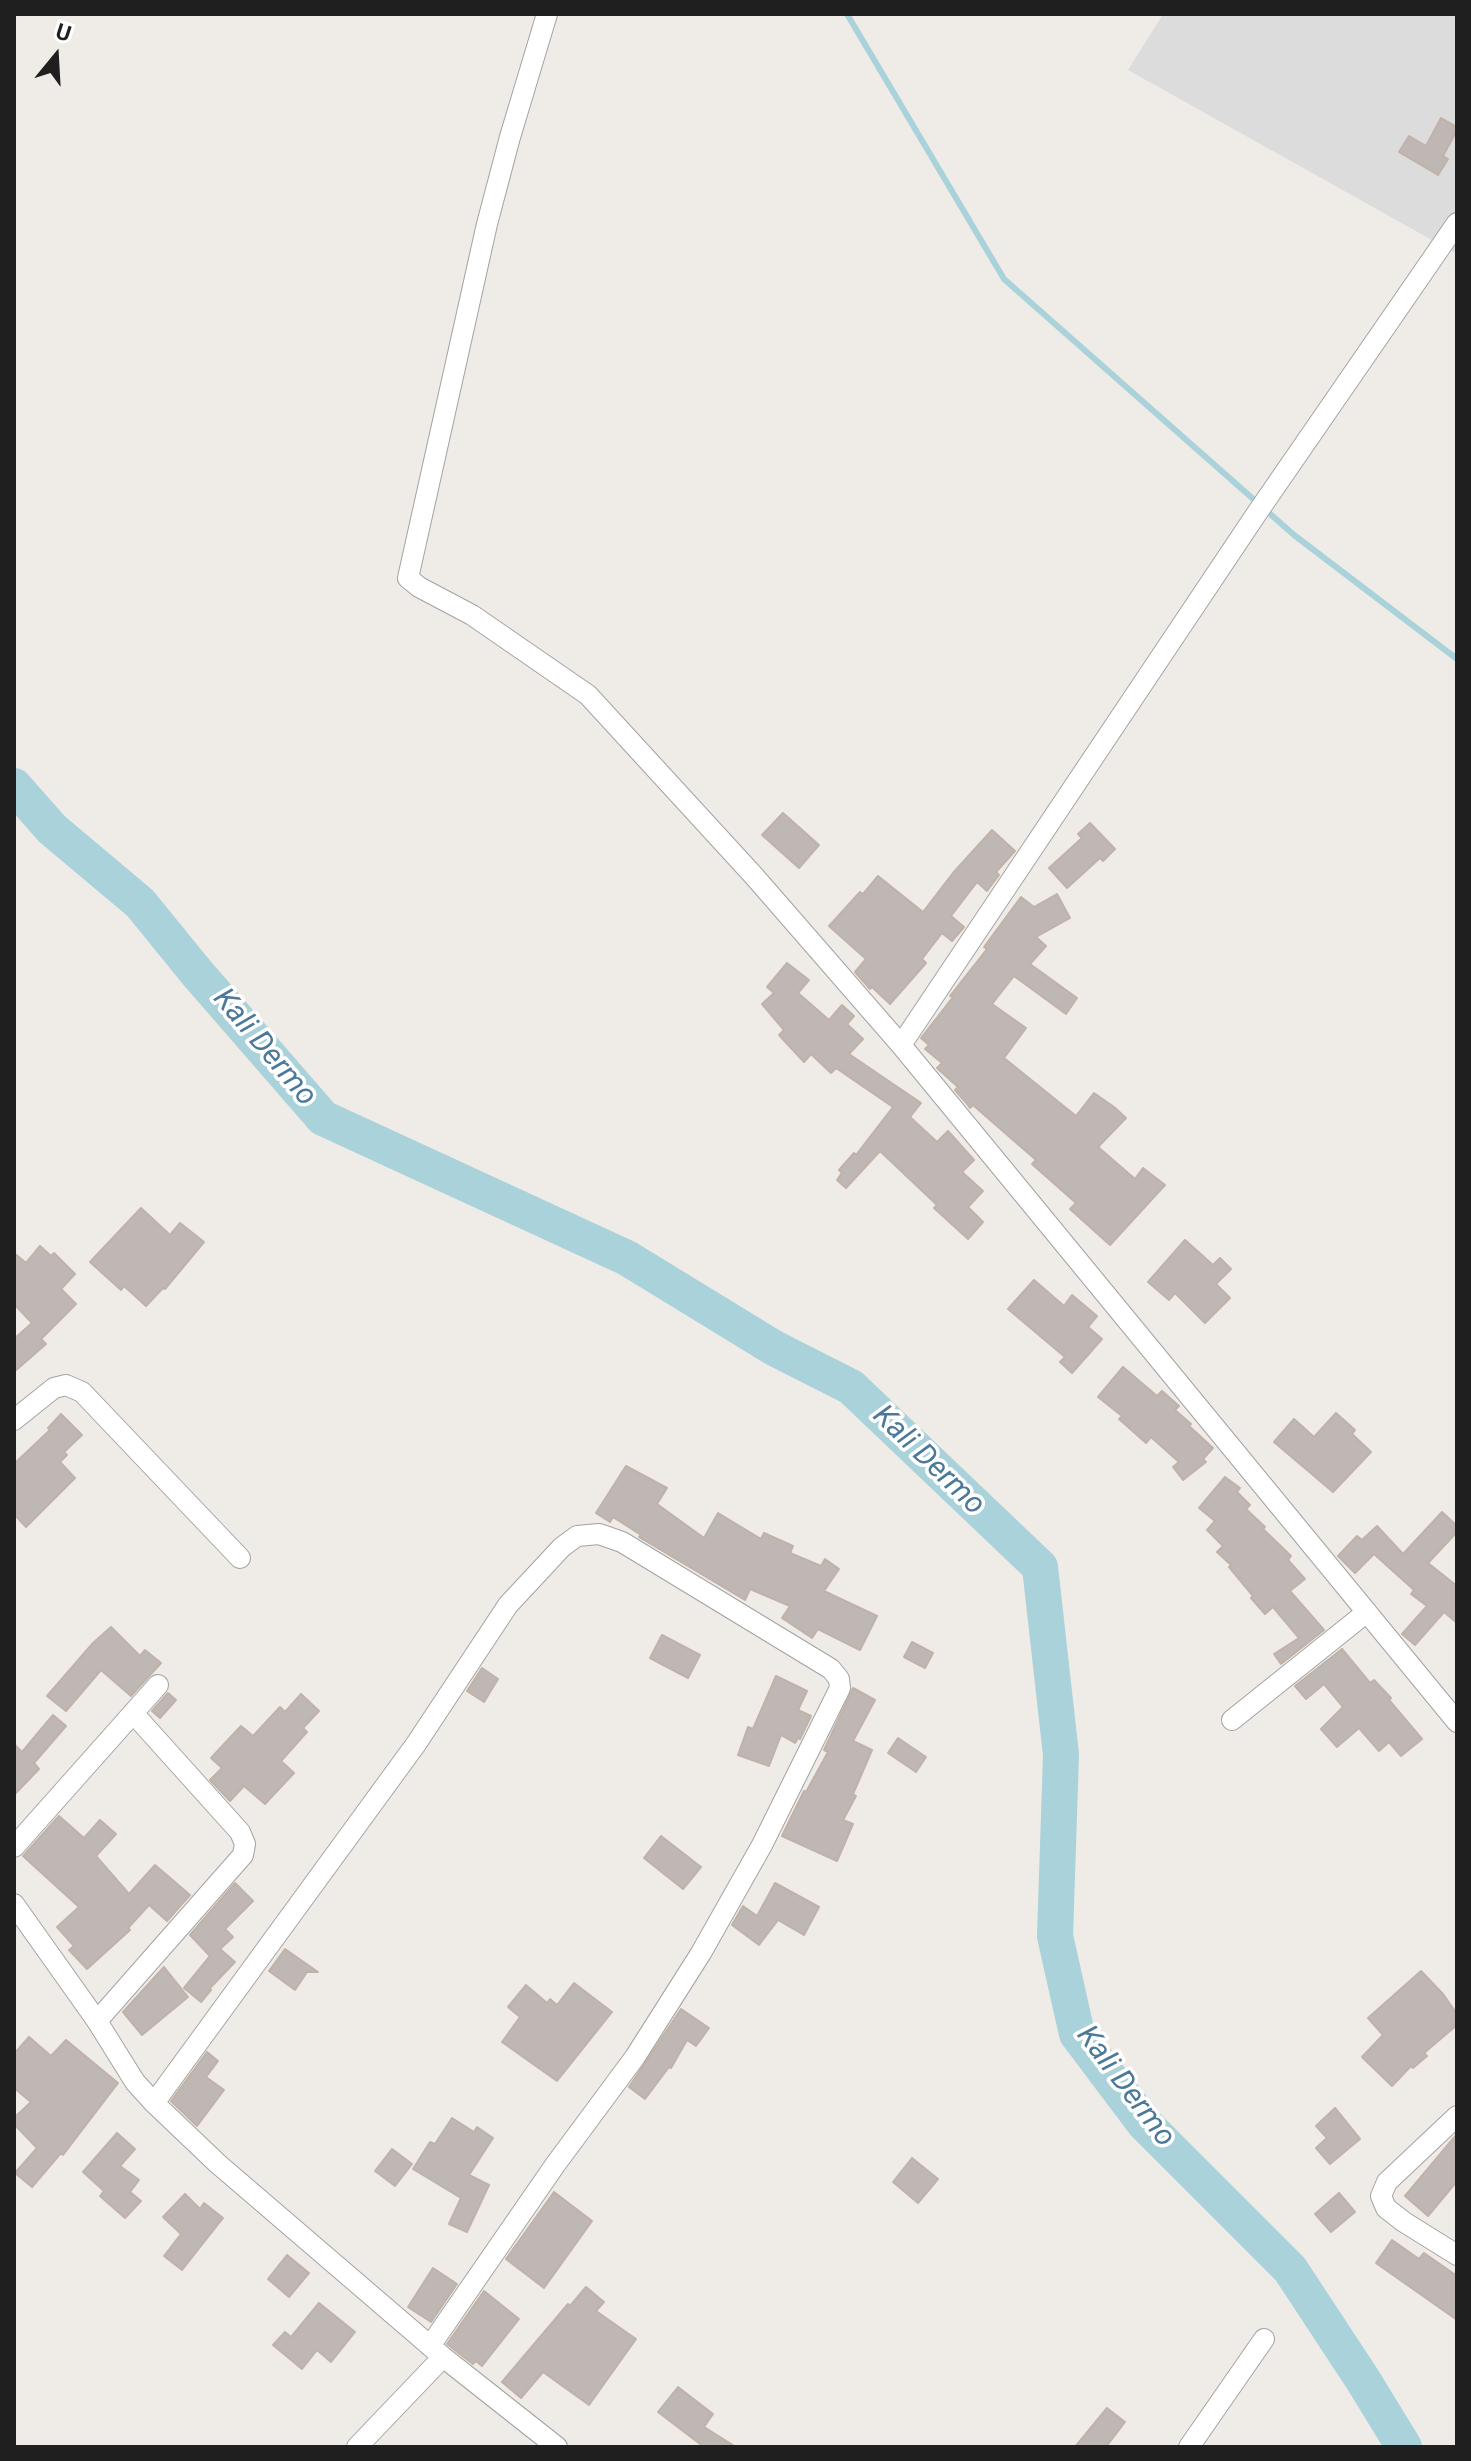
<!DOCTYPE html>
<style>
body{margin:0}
#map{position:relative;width:1471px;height:2461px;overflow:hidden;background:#efebe6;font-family:Roboto,sans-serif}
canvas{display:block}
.frame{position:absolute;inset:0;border:16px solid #1f1f1f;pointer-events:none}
.north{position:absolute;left:16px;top:16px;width:80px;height:80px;-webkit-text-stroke:6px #fff;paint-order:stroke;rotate:18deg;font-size:22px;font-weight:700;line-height:32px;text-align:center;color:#1f1f1f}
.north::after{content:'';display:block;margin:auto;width:28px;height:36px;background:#1f1f1f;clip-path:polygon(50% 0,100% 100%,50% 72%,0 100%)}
</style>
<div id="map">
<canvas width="1471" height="2461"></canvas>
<div class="frame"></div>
<div class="north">U</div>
</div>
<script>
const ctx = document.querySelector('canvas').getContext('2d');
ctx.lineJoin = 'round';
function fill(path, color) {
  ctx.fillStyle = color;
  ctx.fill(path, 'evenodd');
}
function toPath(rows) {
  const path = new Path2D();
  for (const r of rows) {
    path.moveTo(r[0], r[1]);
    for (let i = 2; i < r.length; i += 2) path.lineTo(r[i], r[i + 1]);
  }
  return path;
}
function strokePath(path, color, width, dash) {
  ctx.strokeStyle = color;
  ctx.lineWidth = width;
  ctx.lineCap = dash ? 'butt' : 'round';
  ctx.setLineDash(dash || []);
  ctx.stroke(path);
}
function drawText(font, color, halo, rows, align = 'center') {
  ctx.font = font + ' Roboto,sans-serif';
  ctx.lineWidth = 7;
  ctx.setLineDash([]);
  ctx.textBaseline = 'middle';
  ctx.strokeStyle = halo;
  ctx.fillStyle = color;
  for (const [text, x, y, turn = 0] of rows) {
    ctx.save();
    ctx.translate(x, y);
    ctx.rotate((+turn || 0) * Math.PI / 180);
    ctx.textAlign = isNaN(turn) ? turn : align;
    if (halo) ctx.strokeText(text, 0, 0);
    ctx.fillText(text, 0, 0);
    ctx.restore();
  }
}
fill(toPath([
 [1163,14,1457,14,1457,254,1128,70]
]), '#dddcdc');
strokePath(toPath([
 [847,14,1004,279,1294,535,1457,659]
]), '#a9d2da', 6);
strokePath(toPath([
 [14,786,52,829,140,903,197,973,323,1118,627,1258,774,1348,851,1387,1040,1567,1061,1755,1055,1936,1077,2034,1144,2123,1290,2269,1363,2380,1404,2447]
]), '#a9d2da', 36);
const building = toPath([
 [1441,118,1457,127,1457,130,1443,156,1448,159,1438,175,1399,152,1409,136,1426,146,1441,118],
 [783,813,819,845,799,868,762,835,783,813],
 [1090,823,1115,849,1103,861,1100,858,1067,888,1049,868,1082,838,1078,834,1090,823],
 [992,830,1015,851,996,872,999,875,987,891,977,882,951,916,964,927,952,941,942,933,922,959,926,963,890,1004,872,987,870,989,855,972,866,959,829,926,860,892,863,894,878,876,923,912,953,873,992,830],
 [1057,894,1070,918,1036,937,1046,946,1030,964,1077,998,1066,1014,1014,976,992,1004,1026,1028,1004,1058,1076,1116,1094,1093,1114,1107,1126,1118,1098,1147,1135,1179,1143,1168,1165,1185,1110,1245,1070,1209,1076,1203,1032,1164,1036,1160,973,1105,970,1108,968,1105,955,1090,958,1087,937,1068,942,1063,925,1049,929,1045,921,1038,953,997,950,996,987,949,984,947,1021,897,1034,907,1057,894],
 [787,963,809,980,798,993,829,1020,842,1005,854,1016,847,1024,863,1039,849,1054,921,1103,910,1117,937,1142,948,1131,974,1160,962,1172,983,1191,968,1207,983,1222,968,1239,934,1208,937,1205,880,1151,846,1188,837,1180,842,1173,839,1170,854,1153,856,1155,893,1107,836,1068,831,1073,811,1054,804,1062,779,1035,784,1030,762,1004,774,993,767,987,787,963],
 [141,1208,170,1235,180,1223,204,1242,165,1289,163,1288,146,1306,124,1286,121,1290,90,1262,141,1208],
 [1185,1240,1213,1265,1220,1258,1231,1269,1216,1284,1230,1298,1205,1323,1175,1293,1169,1300,1148,1282,1185,1240],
 [40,1246,51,1256,54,1253,75,1274,61,1289,76,1304,41,1339,46,1344,14,1372,14,1339,32,1323,14,1304,14,1253,26,1263,40,1246],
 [1034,1280,1064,1306,1072,1295,1097,1316,1088,1327,1102,1339,1072,1373,1060,1362,1065,1357,1008,1309,1034,1280],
 [1123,1367,1157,1396,1162,1391,1179,1406,1175,1410,1191,1424,1189,1426,1213,1448,1203,1459,1206,1462,1183,1480,1173,1467,1179,1462,1151,1437,1146,1443,1119,1419,1122,1416,1098,1397,1123,1367],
 [1336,1413,1355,1430,1352,1434,1371,1452,1333,1492,1274,1442,1294,1419,1314,1437,1336,1413],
 [61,1414,82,1435,64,1452,67,1455,60,1462,75,1478,26,1527,14,1514,14,1464,50,1430,48,1428,61,1414],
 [626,1466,667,1488,657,1504,704,1538,718,1513,761,1539,764,1533,793,1546,790,1553,821,1566,825,1559,839,1569,824,1591,877,1616,860,1650,818,1629,812,1638,782,1618,790,1606,750,1589,745,1600,639,1537,641,1535,613,1517,610,1522,596,1513,626,1466],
 [1225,1477,1240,1488,1237,1492,1250,1505,1246,1509,1265,1527,1263,1529,1291,1556,1288,1560,1305,1579,1290,1591,1324,1630,1281,1664,1274,1654,1299,1638,1273,1607,1265,1614,1251,1598,1253,1596,1229,1567,1231,1565,1217,1552,1223,1546,1207,1530,1215,1521,1199,1508,1225,1477],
 [1442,1512,1457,1526,1457,1532,1428,1563,1457,1586,1457,1623,1444,1612,1415,1645,1402,1634,1427,1606,1411,1594,1414,1590,1374,1554,1355,1573,1338,1556,1357,1536,1362,1540,1377,1526,1403,1554,1442,1512],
 [111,1627,140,1656,145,1650,161,1663,131,1696,101,1670,66,1711,47,1696,93,1643,111,1627],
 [662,1635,700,1655,688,1678,650,1658,662,1635],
 [912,1642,933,1653,925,1668,904,1657,912,1642],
 [1342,1649,1370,1683,1374,1680,1391,1698,1389,1700,1422,1739,1401,1756,1389,1742,1379,1751,1359,1728,1337,1747,1321,1729,1343,1707,1324,1684,1306,1699,1295,1686,1342,1649],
 [482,1668,498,1679,484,1702,467,1691,482,1668],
 [776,1676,807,1691,798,1710,811,1716,800,1739,798,1738,795,1743,781,1735,769,1766,738,1755,748,1727,753,1729,776,1676],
 [853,1688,875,1700,853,1741,872,1750,853,1794,856,1796,843,1820,853,1824,837,1861,782,1836,804,1791,806,1792,828,1752,824,1750,853,1688],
 [168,1693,176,1700,160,1718,152,1711,168,1693],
 [301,1694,319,1711,303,1728,307,1732,281,1761,294,1773,265,1804,244,1786,230,1801,210,1780,222,1768,211,1758,241,1726,253,1736,280,1707,285,1712,301,1694],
 [53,1715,66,1726,34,1763,39,1769,14,1795,14,1744,22,1752,53,1715],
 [898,1738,926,1757,916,1772,888,1753,898,1738],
 [59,1816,84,1838,100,1820,116,1834,96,1856,129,1894,155,1865,190,1895,167,1921,149,1905,128,1928,130,1930,87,1969,69,1950,74,1946,57,1927,79,1907,23,1856,59,1816],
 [661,1836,701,1867,683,1889,644,1858,661,1836],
 [235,1883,253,1901,225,1929,233,1937,220,1949,235,1962,210,1988,211,1990,201,2002,184,1988,210,1956,190,1935,235,1883],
 [775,1883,819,1907,804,1935,778,1920,759,1945,732,1925,743,1906,757,1916,775,1883],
 [285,1949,318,1972,307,1972,295,1990,269,1971,285,1949],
 [164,1967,188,1997,142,2035,123,2012,164,1967],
 [1421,1971,1443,1994,1457,2014,1457,2025,1424,2053,1427,2056,1413,2068,1411,2066,1392,2086,1362,2057,1383,2035,1368,2018,1421,1971],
 [574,1983,612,2012,557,2081,502,2042,520,2017,508,2007,526,1985,547,2003,550,1999,557,2005,574,1983],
 [681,2009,709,2028,696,2046,687,2040,671,2068,669,2067,645,2099,629,2087,681,2009],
 [29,2037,51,2056,66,2040,118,2083,63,2155,61,2153,32,2187,15,2173,37,2148,14,2124,14,2118,31,2102,14,2088,14,2054,29,2037],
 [207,2052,218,2061,206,2077,224,2090,197,2126,171,2101,207,2052],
 [1335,2108,1360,2139,1330,2164,1316,2148,1327,2138,1316,2126,1335,2108],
 [452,2118,474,2132,477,2127,493,2138,469,2175,489,2185,467,2232,449,2224,461,2198,413,2169,430,2142,435,2144,452,2118],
 [117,2133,135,2149,120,2166,139,2180,130,2192,141,2201,125,2218,100,2196,104,2191,83,2172,117,2133],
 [1457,2134,1457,2181,1428,2216,1405,2196,1457,2134],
 [392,2149,412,2164,395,2186,375,2171,392,2149],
 [912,2158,938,2179,918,2203,893,2182,912,2158],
 [554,2192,592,2221,544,2288,506,2259,554,2192],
 [1339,2193,1355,2212,1331,2232,1315,2214,1339,2193],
 [185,2194,200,2209,204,2203,223,2218,182,2270,164,2256,181,2234,163,2217,185,2194],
 [1392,2240,1419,2259,1424,2253,1457,2276,1457,2320,1376,2263,1392,2240],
 [287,2255,309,2273,289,2297,268,2279,287,2255],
 [433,2268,457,2284,431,2322,408,2307,433,2268],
 [586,2287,604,2302,596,2311,636,2339,589,2405,543,2372,521,2398,502,2382,568,2304,570,2306,586,2287],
 [484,2291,519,2319,482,2366,476,2361,473,2364,447,2344,484,2291],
 [319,2303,355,2332,331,2362,317,2350,302,2369,273,2345,285,2332,291,2337,319,2303],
 [678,2387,713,2414,704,2427,736,2447,704,2447,658,2412,678,2387],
 [1107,2408,1125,2422,1106,2447,1075,2447,1107,2408]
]);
fill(building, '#bfb7b3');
strokePath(building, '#c0b2a9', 2);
const street = toPath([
 [547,14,510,137,487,224,408,578,419,587,472,615,588,695,754,876,901,1045],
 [1457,223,1257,513,901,1045,1457,1722],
 [14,1420,54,1388,66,1385,82,1392,240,1558],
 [1232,1720,1367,1612],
 [14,1847,158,1685],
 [14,1904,97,2021,135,2082,154,2103,217,2163,443,2357,557,2447],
 [97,2021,243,1855,245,1844,240,1832,133,1713],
 [154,2103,416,1744,508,1605,562,1547,577,1536,599,1534,622,1542,831,1669,839,1679,840,1688,762,1845,701,1953,635,2057,555,2165,430,2346],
 [1457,2116,1387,2182,1381,2196,1386,2208,1404,2222,1457,2255],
 [357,2447,443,2357],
 [1189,2447,1264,2339]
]);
strokePath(street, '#a3a3a3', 22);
strokePath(street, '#fff', 20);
drawText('italic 30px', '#4c7899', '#fff', [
 ["Kali Dermo",264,1048,50],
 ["Kali Dermo",928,1461,44],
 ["Kali Dermo",1125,2087,53]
]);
</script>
